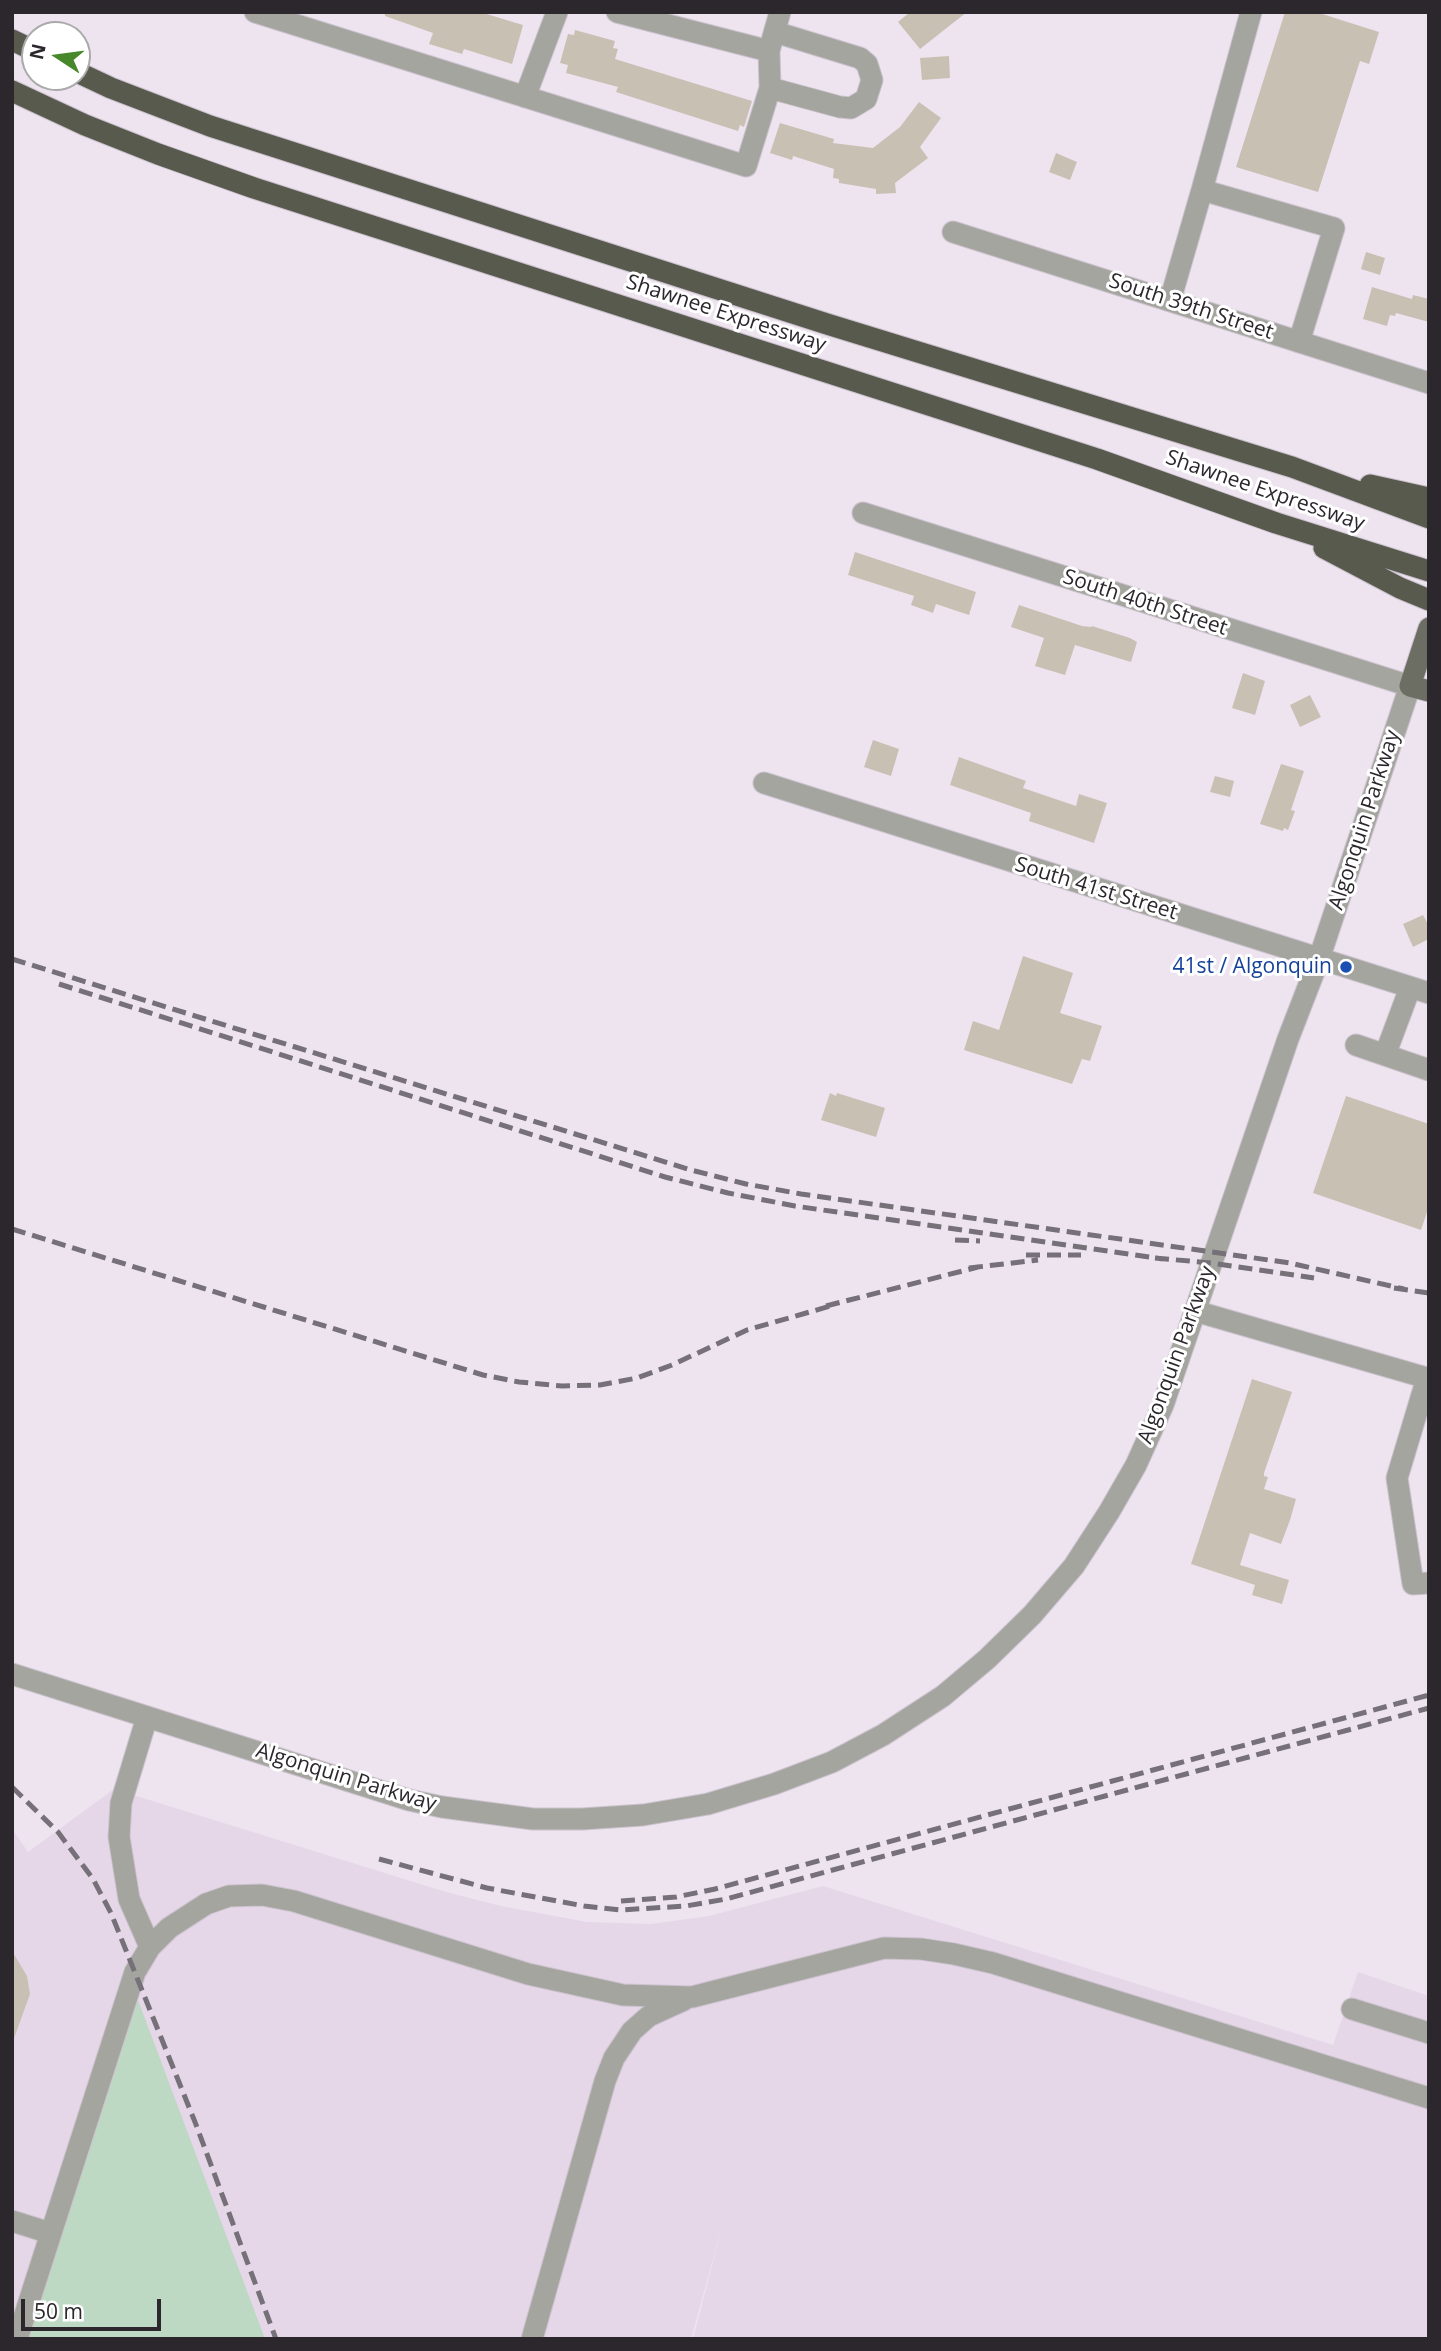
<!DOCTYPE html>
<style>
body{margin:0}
#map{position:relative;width:1441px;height:2351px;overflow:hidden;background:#eee4f0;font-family:"Open Sans",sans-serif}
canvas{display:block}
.frame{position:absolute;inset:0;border:14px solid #2b272c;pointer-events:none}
.north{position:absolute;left:21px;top:21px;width:70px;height:70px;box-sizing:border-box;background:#fff;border:2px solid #aaa9ab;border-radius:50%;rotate:283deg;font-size:19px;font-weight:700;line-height:28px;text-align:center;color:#2b272c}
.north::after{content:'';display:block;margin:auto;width:24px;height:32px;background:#46882b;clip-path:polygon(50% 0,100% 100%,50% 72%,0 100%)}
.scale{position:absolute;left:21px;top:2299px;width:140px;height:32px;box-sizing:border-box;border:4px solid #2b272c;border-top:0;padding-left:9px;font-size:21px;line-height:24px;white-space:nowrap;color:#2b272c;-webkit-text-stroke:5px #fff;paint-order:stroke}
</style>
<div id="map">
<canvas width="1441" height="2351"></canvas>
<div class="frame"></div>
<div class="north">N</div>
<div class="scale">50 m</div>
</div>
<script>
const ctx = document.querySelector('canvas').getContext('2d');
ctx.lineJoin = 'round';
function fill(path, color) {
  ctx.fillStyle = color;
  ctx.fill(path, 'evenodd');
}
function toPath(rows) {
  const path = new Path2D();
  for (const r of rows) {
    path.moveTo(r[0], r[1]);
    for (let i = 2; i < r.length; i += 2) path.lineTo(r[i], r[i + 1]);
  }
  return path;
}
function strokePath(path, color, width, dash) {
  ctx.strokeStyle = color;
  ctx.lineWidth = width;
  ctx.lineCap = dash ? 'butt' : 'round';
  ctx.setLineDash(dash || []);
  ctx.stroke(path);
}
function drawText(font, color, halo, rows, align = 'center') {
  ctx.font = font + ' "Open Sans",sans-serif';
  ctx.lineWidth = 6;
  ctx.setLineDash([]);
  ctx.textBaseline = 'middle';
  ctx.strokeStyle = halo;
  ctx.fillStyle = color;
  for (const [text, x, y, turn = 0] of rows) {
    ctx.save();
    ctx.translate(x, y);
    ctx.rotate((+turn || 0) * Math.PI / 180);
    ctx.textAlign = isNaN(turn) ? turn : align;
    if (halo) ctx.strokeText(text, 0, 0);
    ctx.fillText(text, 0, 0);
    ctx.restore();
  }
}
fill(toPath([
 [114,1789,446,1892,501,1906,587,1922,651,1924,709,1916,823,1886,1333,2045,1358,1972,1429,1996,1429,2339,693,2339,723,2223,691,2339,12,2339,12,1829,28,1852]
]), '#e5d6e8');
fill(toPath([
 [138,2000,265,2339,28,2339]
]), '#bdd8c3');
fill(toPath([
 [385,12,480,12,523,25,522,29,512,64,464,49,462,54,429,44,433,33,385,16],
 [910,12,967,12,920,49,898,22],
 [1285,12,1316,12,1379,32,1369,64,1360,61,1318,192,1236,167],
 [575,30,615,41,613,48,618,49,615,59,752,101,744,127,740,125,738,131,616,92,618,87,566,73,568,65,560,63,568,34,574,35],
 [949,56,950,78,922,80,920,58],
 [919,102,941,118,920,147,928,158,895,183,896,193,876,194,876,189,839,183,839,179,833,178,834,169,793,156,792,160,770,153,780,123,834,139,833,143,873,148,900,127],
 [1056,153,1077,162,1070,180,1049,172],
 [1366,252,1385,258,1380,275,1361,269],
 [1372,287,1412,299,1413,295,1429,299,1429,322,1396,313,1395,316,1390,315,1387,326,1363,319],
 [855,552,976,592,969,615,936,604,933,613,911,605,914,596,848,575],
 [1019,605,1082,626,1091,627,1092,626,1130,638,1137,642,1131,662,1075,645,1065,675,1035,666,1044,638,1011,627],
 [1243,673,1265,681,1255,715,1232,708],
 [1310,695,1321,717,1300,727,1290,705],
 [873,740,899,749,891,776,864,767],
 [959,757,1026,781,1023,788,1076,806,1079,794,1107,803,1094,843,1029,821,1031,813,950,785],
 [1281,764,1304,771,1291,810,1295,811,1288,830,1284,828,1283,831,1260,824],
 [1215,776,1234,781,1230,797,1210,792],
 [1423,915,1429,926,1429,939,1413,947,1403,924],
 [1023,956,1073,973,1060,1013,1102,1026,1090,1061,1082,1059,1072,1084,964,1050,973,1021,999,1030],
 [830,1093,836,1096,837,1093,885,1108,876,1137,821,1120],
 [1346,1096,1429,1124,1429,1206,1421,1230,1313,1193],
 [1252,1379,1292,1392,1264,1473,1264,1476,1268,1477,1264,1489,1296,1499,1290,1520,1281,1544,1250,1533,1240,1565,1289,1580,1282,1604,1252,1595,1255,1585,1191,1564],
 [12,1951,27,1976,30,1994,13,2041]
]), '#c9c0b4');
const minor = toPath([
 [255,12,746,166,770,88,769,51,780,12],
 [617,12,769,51],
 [770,88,840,107,851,108,866,99,872,80,867,64,860,58,775,32],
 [525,97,557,12],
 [1202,190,1251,12],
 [953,232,1429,383],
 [1170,301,1202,190,1334,228,1299,342],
 [764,783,1429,993],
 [1356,1045,1429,1070],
 [1385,1055,1410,988],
 [1195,1311,1427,1378,1397,1478,1413,1584,1429,1583],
 [12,1674,409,1800,442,1807,533,1819,582,1819,643,1815,708,1804,774,1784,832,1762,883,1735,943,1696,987,1659,1032,1615,1074,1566,1109,1512,1136,1465,1163,1405,1288,1039,1319,959,1410,686,863,513],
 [147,1717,121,1803,119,1837,129,1899,150,1947],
 [1352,2009,1429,2033],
 [12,2221,50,2233],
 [17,2339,135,1972,150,1947,169,1928,206,1904,229,1896,262,1895,294,1901,528,1974,623,1995,692,1997,884,1948,921,1949,954,1954,993,1963,1429,2098],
 [532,2339,605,2081,614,2058,632,2031,649,2016,684,2000]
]);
const major = toPath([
 [1429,628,1410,686,1429,691]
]);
const highway = toPath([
 [12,40,35,51],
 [77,72,111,88,210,126,827,324,1292,467,1429,518],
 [12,91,85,125,158,154,254,188,1097,459,1276,523,1429,571],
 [1370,485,1429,498],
 [1324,548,1400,588,1429,600]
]);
strokePath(minor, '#cbc2cd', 23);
strokePath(major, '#cbc2cd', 23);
strokePath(highway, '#cbc2cd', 23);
strokePath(minor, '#a4a59f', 21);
strokePath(major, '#6c6d63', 21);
strokePath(highway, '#585a4e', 21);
strokePath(toPath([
 [12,959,691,1170,746,1184,801,1194,1290,1263,1404,1289],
 [59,984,665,1177,728,1193,795,1206,1163,1259],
 [12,1229,483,1375,519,1382,562,1386,600,1385,637,1378,672,1365,747,1330,834,1305],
 [955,1240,980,1241],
 [1026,1255,1081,1255],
 [1155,1258,1211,1263,1314,1278],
 [969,1268,1038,1260],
 [1394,1288,1429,1293],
 [826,1306,978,1267],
 [12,1787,58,1832,93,1879,111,1913,195,2122,276,2339],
 [379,1859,487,1888,584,1906,620,1910,686,1906,726,1899,1429,1708],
 [621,1901,676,1897,715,1889,1429,1695]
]), '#767078', 5, [14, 7]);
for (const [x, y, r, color] of [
 [1346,967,7,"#1a4fb4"]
]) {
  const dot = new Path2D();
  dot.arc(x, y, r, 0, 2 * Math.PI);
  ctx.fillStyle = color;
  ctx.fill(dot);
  strokePath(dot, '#fff', 2.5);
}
drawText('21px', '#2b272c', '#fff', [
 ["South 39th Street",1191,307,18],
 ["Shawnee Expressway",726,314,18],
 ["Shawnee Expressway",1265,491,19],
 ["South 40th Street",1145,603,18],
 ["Algonquin Parkway",1365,820,-72],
 ["South 41st Street",1096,889,17],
 ["Algonquin Parkway",1177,1355,-70],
 ["Algonquin Parkway",346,1778,17]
]);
drawText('21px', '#164399', '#fff', [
 ["41st / Algonquin",1332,967]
], 'right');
</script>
